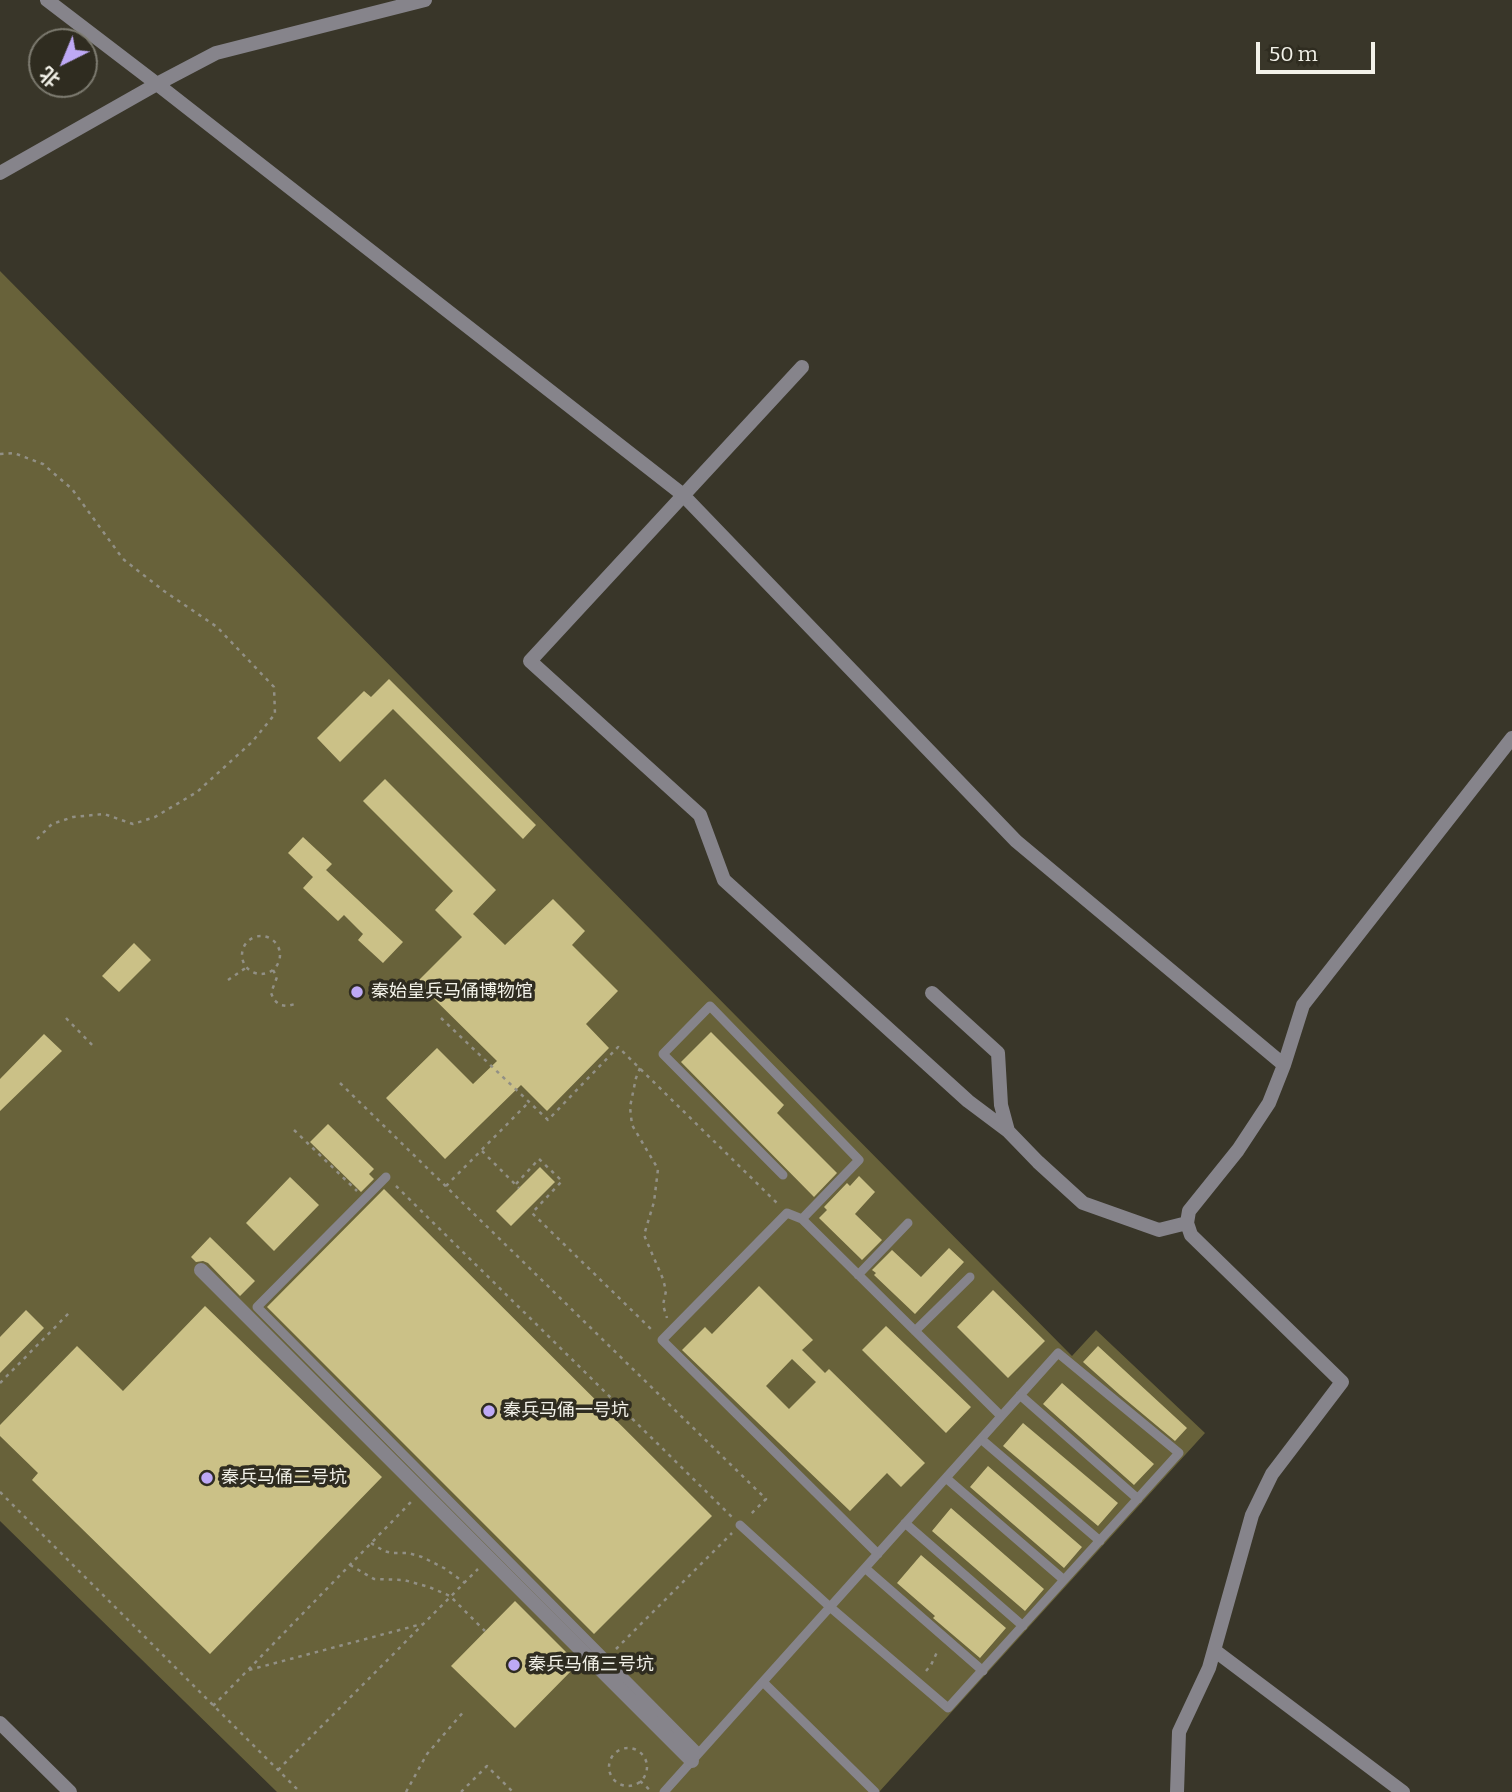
<!DOCTYPE html>
<meta charset="utf-8">
<style>
body{margin:0}
#map{position:relative;width:1512px;height:1792px;overflow:hidden;background:#393629;font-family:Bitter,"Noto Sans SC",serif}
canvas{display:block}
.north{position:absolute;left:28px;top:28px;width:70px;height:70px;box-sizing:border-box;background:#2f2c20;border:2px solid #7d7b70;border-radius:50%;rotate:223deg;font-size:19px;font-weight:700;line-height:28px;text-align:center;color:#f3f2e9}
.north::after{content:'';display:block;margin:auto;width:24px;height:32px;background:#bea9f5;clip-path:polygon(50% 0,100% 100%,50% 72%,0 100%)}
.scale{position:absolute;left:1256px;top:42px;width:119px;height:32px;box-sizing:border-box;border:4px solid #f3f2e9;border-top:0;padding-left:9px;font-size:21px;line-height:24px;white-space:nowrap;color:#f3f2e9;-webkit-text-stroke:5px #2f2c20;paint-order:stroke}
</style>
<div id="map">
<canvas width="1512" height="1792"></canvas>
<div class="north">北</div>
<div class="scale">50 m</div>
</div>
<script>
const ctx = document.querySelector('canvas').getContext('2d');
ctx.lineJoin = 'round';
function fill(path, color) {
  ctx.fillStyle = color;
  ctx.fill(path, 'evenodd');
}
function toPath(rows) {
  const path = new Path2D();
  for (const r of rows) {
    if (r.length === 3) {
      path.moveTo(r[0] + r[2], r[1]);
      path.arc(r[0], r[1], r[2], 0, 2 * Math.PI);
      continue;
    }
    path.moveTo(r[0], r[1]);
    for (let i = 2; i < r.length; i += 2) path.lineTo(r[i], r[i + 1]);
  }
  return path;
}
function strokePath(path, color, width, dash) {
  ctx.strokeStyle = color;
  ctx.lineWidth = width;
  ctx.lineCap = dash ? 'butt' : 'round';
  ctx.setLineDash(dash || []);
  ctx.stroke(path);
}
function drawText(font, color, halo, rows, align = 'center') {
  ctx.font = font + ' Bitter,"Noto Sans SC",serif';
  ctx.lineWidth = 7;
  ctx.setLineDash([]);
  ctx.textBaseline = 'middle';
  ctx.strokeStyle = halo;
  ctx.fillStyle = color;
  for (const [text, x, y, turn = 0] of rows) {
    ctx.save();
    ctx.translate(x, y);
    ctx.rotate((+turn || 0) * Math.PI / 180);
    ctx.textAlign = isNaN(turn) ? turn : align;
    if (halo) ctx.strokeText(text, 0, 0);
    ctx.fillText(text, 0, 0);
    ctx.restore();
  }
}
fill(toPath([
 [0,271,1072,1356,1096,1330,1205,1433,879,1792,277,1792,0,1521]
]), '#68623a');
fill(toPath([
 [389,679,536,825,523,839,393,709,340,762,317,738,364,691,371,697],
 [385,779,496,890,473,914,505,945,553,899,585,931,572,945,618,991,586,1024,609,1048,547,1111,521,1085,445,1159,386,1098,437,1048,473,1084,497,1061,417,982,462,937,435,910,453,891,363,801],
 [303,837,332,864,326,870,403,942,383,963,358,940,363,934,344,915,338,921,303,888,313,877,288,853],
 [134,943,151,960,119,992,102,976],
 [711,1032,784,1105,777,1113,837,1173,814,1197,681,1062],
 [44,1034,62,1051,0,1111,0,1079],
 [328,1124,374,1169,369,1174,374,1179,361,1192,310,1142],
 [540,1167,555,1182,511,1226,496,1211],
 [859,1176,875,1192,855,1214,882,1240,862,1260,819,1218,827,1210,824,1207,847,1183,850,1186],
 [290,1177,319,1205,274,1251,246,1223],
 [384,1189,712,1516,594,1634,267,1307],
 [210,1237,255,1281,240,1296,208,1263,203,1261,196,1262,191,1257],
 [949,1248,964,1262,915,1314,874,1275,876,1273,872,1270,892,1250,921,1277],
 [759,1286,813,1340,802,1350,825,1373,829,1369,925,1463,901,1487,887,1473,850,1511,682,1350,705,1327,712,1334],
 [792,1359,816,1382,789,1409,766,1386],
 [993,1290,1045,1341,1008,1378,957,1327],
 [205,1306,382,1477,210,1654,32,1480,38,1473,0,1436,0,1425,77,1346,123,1391],
 [26,1310,44,1328,0,1373,0,1337],
 [886,1326,971,1407,946,1433,862,1350],
 [1098,1346,1187,1428,1175,1441,1120,1395,1083,1362],
 [1062,1383,1154,1464,1134,1485,1043,1404],
 [1023,1423,1118,1503,1098,1526,1003,1446],
 [988,1466,1082,1547,1064,1568,970,1487],
 [951,1508,1044,1589,1025,1611,932,1531],
 [921,1555,1006,1628,980,1658,933,1618,935,1616,897,1583],
 [515,1601,578,1664,515,1728,451,1666]
]), '#cbc187');
strokePath(toPath([
 [0,454,14,453,43,464,72,489,123,559,164,591,217,627,274,687,275,714,252,742,197,792,155,817,133,824,104,814,73,817,52,824,37,839],
 [261,955,19],
 [273,970,277,977,271,993,274,1000,280,1005,287,1006,295,1004],
 [228,980,247,967],
 [66,1018,95,1048],
 [441,1018,548,1120,618,1047,778,1204],
 [640,1068,636,1078,630,1107,632,1125,658,1169,654,1202,644,1235,663,1279,666,1291,663,1305,667,1318],
 [340,1083,766,1499,749,1516],
 [294,1130,357,1191],
 [482,1151,519,1188],
 [516,1184,539,1159,562,1181,532,1213,652,1330],
 [396,1186,733,1518],
 [446,1186,529,1102],
 [0,1383,69,1313],
 [0,1492,300,1792],
 [371,1543,384,1551,392,1553,408,1553,422,1557,444,1568,465,1583],
 [350,1565,374,1579,404,1580,429,1587,450,1596,485,1631],
 [616,1649,732,1533],
 [249,1670,422,1624],
 [926,1671,931,1665,938,1650],
 [213,1706,411,1502],
 [628,1767,19],
 [278,1770,478,1569],
 [640,1781,651,1791],
 [406,1792,427,1754,465,1710],
 [461,1792,487,1766,513,1792]
]), '#929085', 2.5, [3.5, 5]);
strokePath(toPath([
 [783,1175,663,1054,710,1006,859,1160,802,1219],
 [386,1177,257,1307,699,1753],
 [858,1275,908,1223],
 [915,1331,970,1277],
 [1020,1395,1138,1499],
 [981,1439,1100,1541],
 [946,1478,1064,1580],
 [905,1523,1023,1626],
 [878,1554,662,1340,787,1213,802,1219,1001,1416],
 [865,1568,983,1671],
 [763,1682,875,1792],
 [664,1792,830,1607,1058,1353,1179,1453,948,1708,830,1607,740,1525]
]), '#86848b', 9);
strokePath(toPath([
 [47,0,157,84,682,494,1016,841,1284,1065],
 [0,173,157,84,216,53,425,0],
 [802,367,530,661,700,815,724,880,968,1101,1008,1131],
 [932,993,998,1053,1001,1105,1008,1131,1038,1162,1083,1203,1159,1230,1187,1223],
 [201,1270,692,1761],
 [1214,1650,1403,1792],
 [0,1723,70,1792],
 [1177,1792,1179,1732,1209,1668,1252,1515,1272,1474,1342,1382,1191,1235,1187,1223,1189,1211,1238,1150,1269,1103,1284,1065,1303,1005,1512,738]
]), '#86848b', 14);
for (const [x, y, r, color] of [
 [357,992,7,"#bea9f5"],
 [489,1411,7,"#bea9f5"],
 [207,1478,7,"#bea9f5"],
 [514,1665,7,"#bea9f5"]
]) {
  const dot = new Path2D();
  dot.arc(x, y, r, 0, 2 * Math.PI);
  ctx.fillStyle = color;
  ctx.fill(dot);
  strokePath(dot, '#2f2c20', 2.5);
}
drawText('18px', '#f3f2e9', '#2f2c20', [
 ["秦始皇兵马俑博物馆",371,992],
 ["秦兵马俑一号坑",503,1411],
 ["秦兵马俑二号坑",221,1478],
 ["秦兵马俑三号坑",528,1665]
], 'left');
</script>
